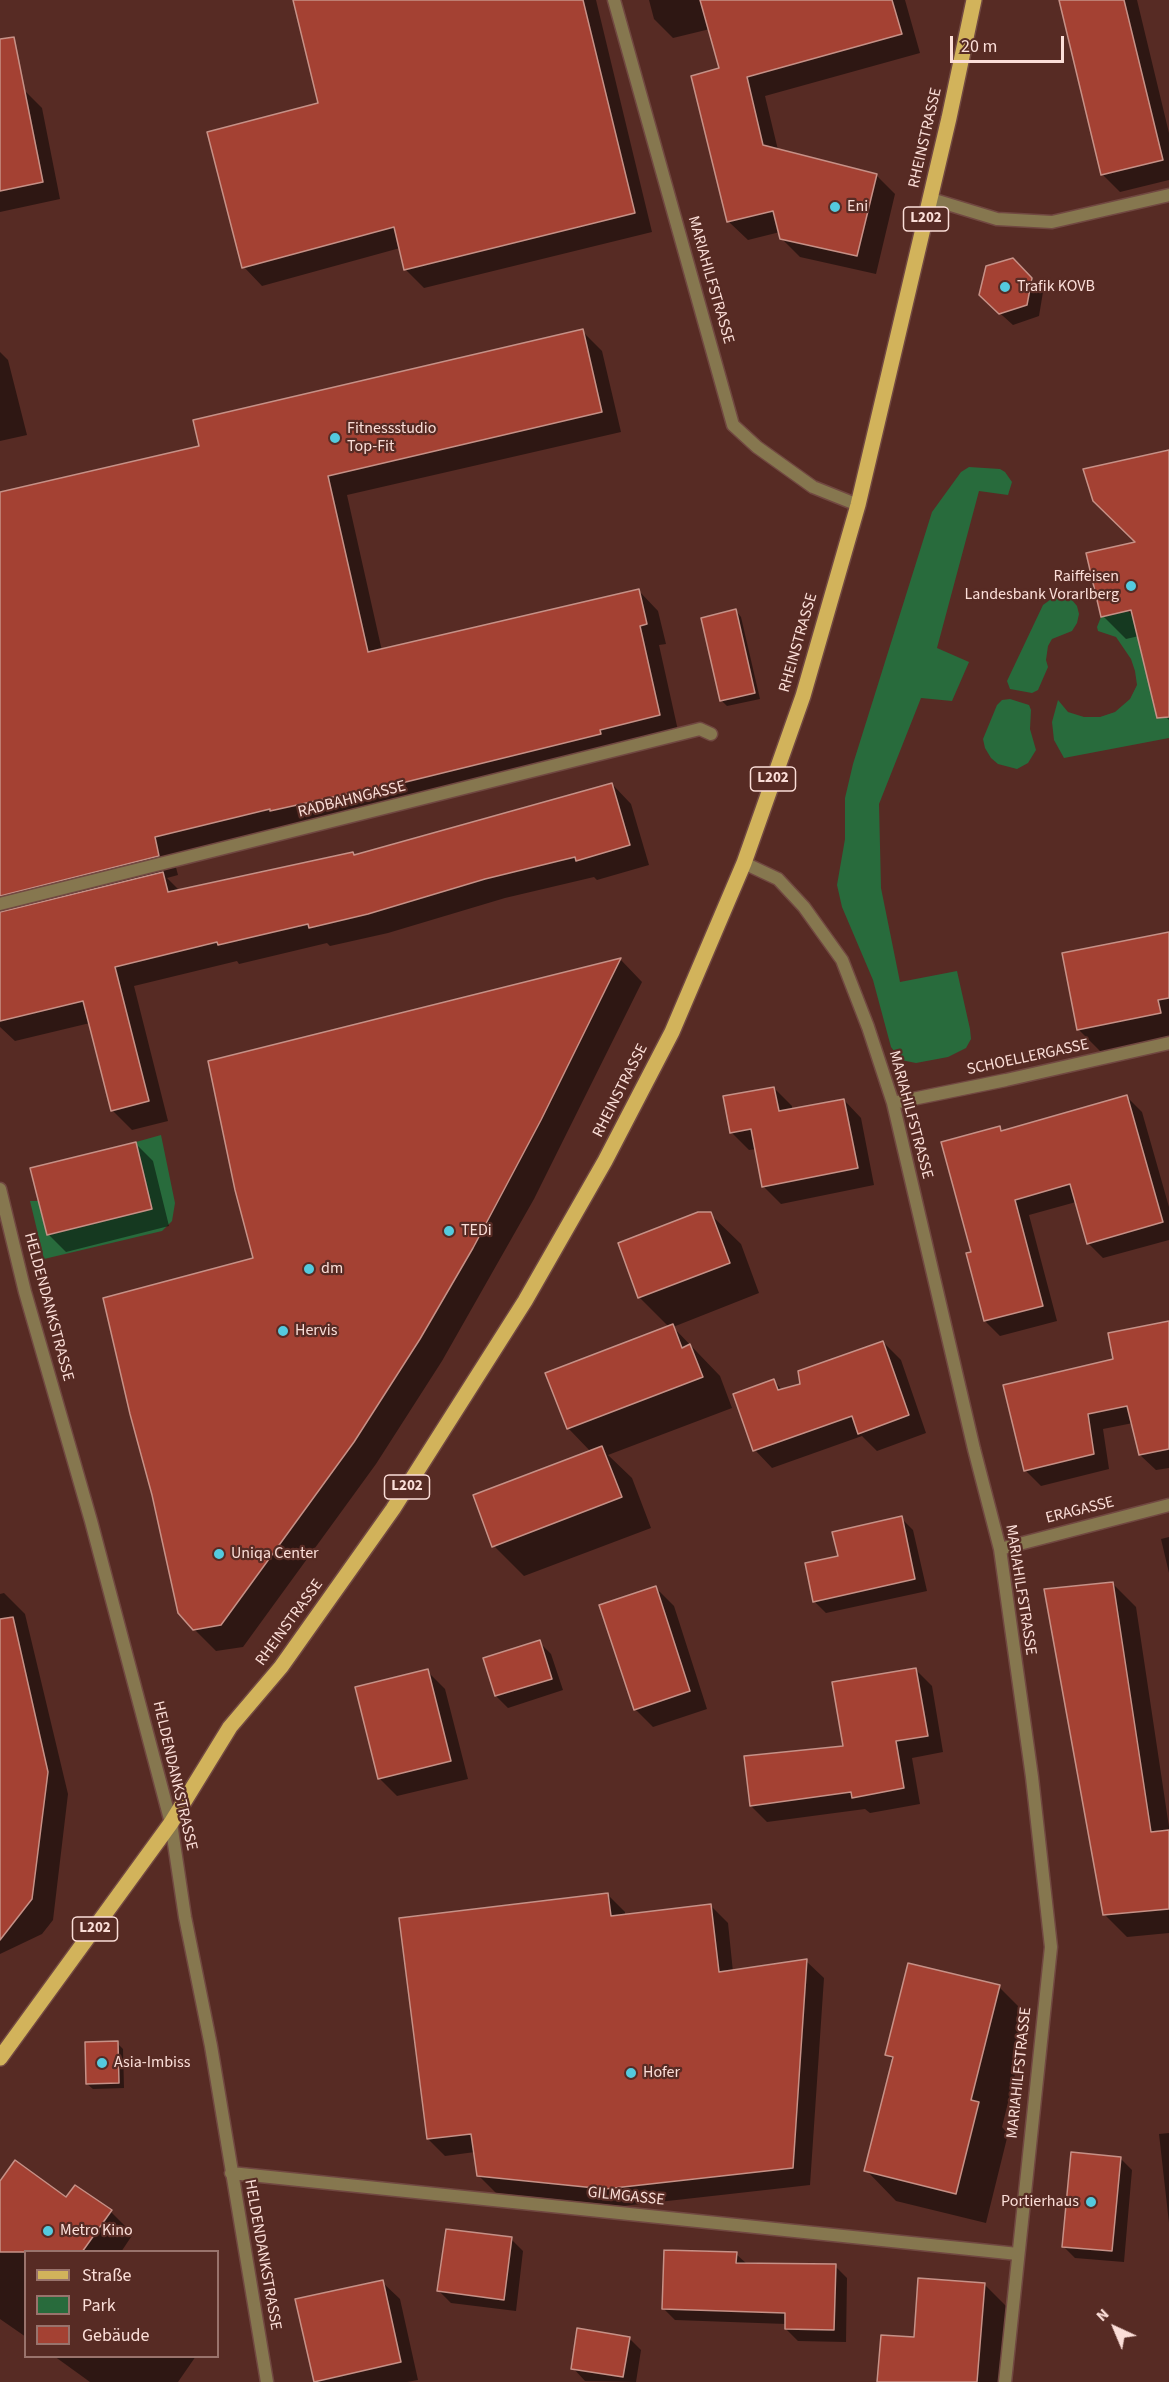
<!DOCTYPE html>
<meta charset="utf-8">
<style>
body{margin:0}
#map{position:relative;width:1169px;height:2382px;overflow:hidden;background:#572b24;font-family:"Source Sans 3",sans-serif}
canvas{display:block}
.legend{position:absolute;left:24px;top:2250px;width:195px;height:108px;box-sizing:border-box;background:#572b24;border:2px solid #99736c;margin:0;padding:8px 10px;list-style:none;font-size:18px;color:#fbded8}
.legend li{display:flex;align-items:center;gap:12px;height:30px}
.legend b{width:30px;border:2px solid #99736c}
.north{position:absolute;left:1085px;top:2298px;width:60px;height:60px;-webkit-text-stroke:4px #572b24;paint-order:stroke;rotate:316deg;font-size:16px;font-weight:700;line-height:24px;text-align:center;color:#fbded8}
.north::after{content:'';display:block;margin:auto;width:21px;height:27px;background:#fbded8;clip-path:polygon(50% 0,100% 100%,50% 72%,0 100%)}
.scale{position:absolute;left:950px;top:36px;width:114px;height:27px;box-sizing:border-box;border:3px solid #fbded8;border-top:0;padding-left:8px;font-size:18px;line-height:21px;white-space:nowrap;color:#fbded8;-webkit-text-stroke:4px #572b24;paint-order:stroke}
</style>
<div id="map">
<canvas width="1169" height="2382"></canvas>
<ul class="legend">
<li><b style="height:8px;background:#d2b35b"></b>Straße</li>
<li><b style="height:16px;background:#286b3c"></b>Park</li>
<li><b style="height:16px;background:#a44133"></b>Gebäude</li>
</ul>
<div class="north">N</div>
<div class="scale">20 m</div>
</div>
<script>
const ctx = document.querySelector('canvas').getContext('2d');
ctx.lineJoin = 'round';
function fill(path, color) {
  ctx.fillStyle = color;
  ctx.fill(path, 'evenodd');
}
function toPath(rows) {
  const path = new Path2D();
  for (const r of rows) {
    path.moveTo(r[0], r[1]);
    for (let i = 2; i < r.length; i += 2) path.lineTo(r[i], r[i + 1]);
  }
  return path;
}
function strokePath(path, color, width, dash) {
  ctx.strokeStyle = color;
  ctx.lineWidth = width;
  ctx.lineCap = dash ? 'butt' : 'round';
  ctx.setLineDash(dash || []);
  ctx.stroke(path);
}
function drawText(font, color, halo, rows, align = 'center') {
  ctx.font = font + ' "Source Sans 3",sans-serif';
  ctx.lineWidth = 4.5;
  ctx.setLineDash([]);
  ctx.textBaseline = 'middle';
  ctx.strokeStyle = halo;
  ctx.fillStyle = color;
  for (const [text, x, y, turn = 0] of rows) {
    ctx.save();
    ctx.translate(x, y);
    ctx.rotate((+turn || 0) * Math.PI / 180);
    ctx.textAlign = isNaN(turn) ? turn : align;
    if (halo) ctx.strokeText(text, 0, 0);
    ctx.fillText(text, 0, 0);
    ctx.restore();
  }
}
fill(toPath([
 [969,467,1000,469,1005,472,1012,482,1008,495,979,491,937,648,969,662,952,701,921,698,879,804,881,888,900,982,957,971,970,1029,971,1039,966,1048,948,1057,916,1063,901,1060,891,1047,873,980,842,907,837,885,845,839,845,798,853,764,932,512,961,472],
 [1062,596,1072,600,1077,606,1079,614,1077,623,1072,631,1052,639,1048,646,1046,660,1048,667,1038,690,1032,693,1010,689,1007,681,1043,605,1054,597],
 [1127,611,1133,615,1169,704,1169,738,1064,758,1054,740,1052,722,1058,700,1068,712,1084,717,1100,717,1115,712,1130,699,1137,685,1135,671,1131,659,1116,637,1098,631,1097,627,1101,617],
 [1010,699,1029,705,1031,710,1030,729,1036,750,1028,763,1017,769,998,764,991,758,985,748,983,739,997,705,1002,700],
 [161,1135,175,1203,172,1221,162,1231,44,1259,30,1201,38,1201,47,1235,152,1209,136,1142]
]), '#286b3c');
fill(toPath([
 [295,0,596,0,652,232,424,288,405,269,400,248,262,286,244,267,320,105],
 [649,0,905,0,920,53,765,96,778,150,876,175,895,194,876,274,800,257,781,238,780,232,748,240,729,222,693,77,721,69,710,29,673,38,654,19],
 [1061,0,1137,0,1169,133,1169,180,1120,192,1102,174],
 [24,90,42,108,60,199,0,212,0,95],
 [1025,272,1043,292,1039,316,1013,325,993,307],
 [582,331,602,351,621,432,347,495,382,651,639,591,658,611,666,644,659,645,679,735,173,856,178,875,167,878,180,891,353,854,356,856,612,784,631,804,649,865,597,880,594,877,505,898,388,933,330,946,327,943,239,964,237,961,134,986,168,1121,132,1130,112,1110,90,1023,15,1041,0,1027,0,493,201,447],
 [0,352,8,360,27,435,0,441],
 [1169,451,1169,720,1156,707,1139,636,1126,639,1103,616,1138,543],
 [736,611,741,617,760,699,727,706,721,700],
 [1169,934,1169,1039,1101,1052,1078,1029],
 [621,960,642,982,534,1199,442,1361,376,1464,243,1647,216,1651,194,1629,255,1259,209,1062],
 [774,1088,792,1106,792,1110,844,1100,861,1118,874,1185,781,1204,763,1186,756,1149,749,1150,731,1132],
 [1127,1097,1142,1112,1169,1207,1169,1240,1103,1258,1088,1243,1076,1202,1029,1215,1057,1321,1000,1336,985,1321,973,1253,1000,1127,1004,1132],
 [135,1143,153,1161,169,1226,66,1252,48,1234],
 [710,1214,741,1244,759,1293,673,1327,720,1376,732,1408,608,1455,632,1478,651,1528,524,1576,494,1546,591,1452,568,1428,669,1327,639,1297],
 [1169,1323,1169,1468,1156,1470,1140,1455,1133,1423,1103,1429,1109,1469,1041,1486,1025,1470,1115,1360],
 [883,1342,901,1360,926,1433,877,1451,862,1436,772,1468,755,1450,774,1381,783,1391,802,1385],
 [901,1518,913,1530,927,1591,826,1613,814,1601],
 [1169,1537,1169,1573,1161,1539],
 [1113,1584,1136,1607,1169,1827,1169,1933,1127,1937,1104,1914],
 [656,1588,674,1606,707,1709,653,1727,635,1709],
 [4,1593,25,1614,68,1794,53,1920,42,1934,0,1954,0,1594],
 [539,1642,551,1654,563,1690,508,1708,496,1696],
 [915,1669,932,1686,943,1752,912,1758,920,1804,870,1813,865,1809,767,1822,751,1806,845,1748],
 [427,1671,445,1689,468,1779,397,1796,379,1778],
 [608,1895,625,1912,625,1915,711,1906,728,1923,733,1972,806,1961,824,1978,810,2185,623,2206,496,2193,478,2175,475,2152,445,2156,428,2139],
 [999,1987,1029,2017,1002,2127,1008,2134,986,2223,896,2201,866,2170,893,2061,887,2054],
 [117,2043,123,2049,124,2088,93,2089,87,2084],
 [1169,2133,1169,2223,1159,2134],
 [1120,2158,1132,2170,1124,2262,1075,2258,1063,2246],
 [0,2183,111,2212,133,2234,121,2252,26,2252,26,2337,0,2319],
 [511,2239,523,2251,516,2311,451,2303,439,2291],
 [736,2254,747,2264,835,2266,847,2278,846,2342,798,2341,786,2329,786,2324,675,2320,663,2308],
 [382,2282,400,2299,418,2380,407,2382,316,2382],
 [984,2284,1007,2307,1001,2382,879,2382,915,2339],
 [629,2338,641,2350,636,2382,585,2381,573,2368],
 [54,2356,196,2356,178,2382,90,2382]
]), '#0007');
const building = toPath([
 [293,0,583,0,635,213,404,270,394,227,242,268,207,132,318,103,293,0],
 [700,0,892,0,902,34,747,77,763,145,877,174,857,256,780,239,773,211,727,222,691,76,719,68,700,0],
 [1059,0,1124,0,1163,160,1101,175,1059,0],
 [14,37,43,182,0,191,0,39,14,37],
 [1013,258,1032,278,1027,305,999,314,979,295,986,266,1013,258],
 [583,329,602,412,328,476,368,652,639,589,647,624,640,626,660,715,600,730,601,734,357,794,356,792,270,811,270,809,155,837,159,856,0,896,0,492,199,446,193,420,583,329],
 [1169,450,1169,717,1157,718,1131,610,1101,617,1086,553,1135,542,1093,501,1083,469,1169,450],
 [736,609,755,693,720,701,701,618,736,609],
 [612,783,630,845,576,861,575,857,485,879,368,914,309,928,308,924,218,945,217,942,115,967,149,1101,111,1111,83,1001,0,1021,0,912,163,872,168,892,353,852,354,855,612,783],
 [1169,932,1169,998,1158,1000,1161,1013,1077,1030,1062,953,1169,932],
 [621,958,541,1120,473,1248,420,1339,354,1442,221,1625,193,1630,178,1613,152,1495,130,1414,103,1298,253,1258,235,1190,208,1061,621,958],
 [774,1087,779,1111,844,1099,858,1168,762,1187,751,1129,730,1133,723,1096,774,1087],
 [1127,1095,1163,1222,1087,1244,1070,1184,1015,1200,1043,1306,984,1321,966,1253,971,1252,941,1142,1000,1126,1001,1131,1127,1095],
 [136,1142,152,1209,47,1235,30,1168,136,1142],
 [698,1212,711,1212,730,1263,638,1298,618,1243,698,1212],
 [1169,1321,1169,1449,1139,1455,1127,1406,1088,1414,1094,1454,1024,1471,1003,1385,1113,1359,1108,1333,1169,1321],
 [673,1324,682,1348,690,1344,703,1377,567,1429,545,1373,673,1324],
 [883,1341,909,1415,858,1434,852,1416,753,1451,733,1394,774,1379,778,1390,800,1384,798,1371,883,1341],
 [602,1446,622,1497,492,1547,473,1495,602,1446],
 [902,1516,915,1579,813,1602,805,1563,838,1556,832,1532,902,1516],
 [1113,1582,1151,1832,1169,1830,1169,1909,1103,1915,1044,1589,1113,1582],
 [656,1586,690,1691,634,1710,599,1605,656,1586],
 [13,1617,48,1772,32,1899,0,1940,0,1619,13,1617],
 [540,1640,552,1679,495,1696,483,1658,540,1640],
 [916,1668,928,1736,896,1741,904,1788,852,1798,851,1792,750,1806,744,1756,843,1746,832,1682,916,1668],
 [428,1669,451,1761,378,1779,355,1687,428,1669],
 [608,1893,611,1916,711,1904,719,1972,807,1959,793,2168,605,2189,477,2176,471,2134,427,2139,399,1918,608,1893],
 [908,1963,1000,1985,971,2100,979,2102,956,2194,864,2171,893,2057,885,2055,908,1963],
 [118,2041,119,2083,86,2084,85,2042,118,2041],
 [1071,2152,1121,2157,1112,2251,1062,2247,1071,2152],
 [15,2160,66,2197,75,2185,112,2210,82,2252,0,2252,0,2181,15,2160],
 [446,2229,512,2237,504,2300,437,2291,446,2229],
 [664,2250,737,2252,736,2263,836,2264,834,2330,785,2329,785,2313,662,2309,664,2250],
 [918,2278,985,2283,977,2382,877,2382,881,2335,914,2337,918,2278],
 [383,2280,401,2362,314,2382,295,2299,383,2280],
 [577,2328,630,2337,623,2377,571,2369,577,2328]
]);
fill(building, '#a44133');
strokePath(building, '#c69187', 1.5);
const street = toPath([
 [614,0,733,425,757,447,813,487,858,505],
 [931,199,997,219,1052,222,1169,195],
 [744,863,778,879,804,907,842,960,868,1027,893,1103,974,1449,1000,1549,1032,1777,1051,1947,1005,2382],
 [0,904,700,729,711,734],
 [893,1103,1006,1080,1169,1043],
 [0,1189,25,1292,91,1521,171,1823,185,1917,211,2046,267,2382],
 [1000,1549,1169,1505],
 [231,2173,1018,2254]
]);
const primary = toPath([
 [0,2058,171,1823,230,1727,281,1667,393,1509,525,1301,605,1161,672,1032,744,863,803,696,858,505,949,118,974,0]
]);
strokePath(street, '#714841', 15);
strokePath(primary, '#714841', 18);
strokePath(street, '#86774f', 12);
strokePath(primary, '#d2b35b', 15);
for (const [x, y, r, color] of [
 [835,207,6,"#54cade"],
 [1005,287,6,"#54cade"],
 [335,438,6,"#54cade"],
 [1131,586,6,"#54cade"],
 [449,1231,6,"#54cade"],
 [309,1269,6,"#54cade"],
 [283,1331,6,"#54cade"],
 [219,1554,6,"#54cade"],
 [102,2063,6,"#54cade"],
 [631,2073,6,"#54cade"],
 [1091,2202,6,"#54cade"],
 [48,2231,6,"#54cade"]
]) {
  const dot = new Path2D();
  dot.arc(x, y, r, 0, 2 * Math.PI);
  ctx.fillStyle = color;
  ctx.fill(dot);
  strokePath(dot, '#572b24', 2);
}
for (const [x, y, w] of [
 [926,219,45],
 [773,779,45],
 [407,1487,45],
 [95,1929,45]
]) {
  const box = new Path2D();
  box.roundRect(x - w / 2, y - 12, w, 24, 4.5);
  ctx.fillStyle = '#572b24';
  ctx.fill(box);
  strokePath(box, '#fbded8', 1.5);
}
drawText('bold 15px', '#fbded8', null, [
 ["L202",926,219],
 ["L202",773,779],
 ["L202",407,1487],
 ["L202",95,1929]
]);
drawText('16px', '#fbded8', '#572b24', [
 ["RHEINSTRASSE",926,138,-77],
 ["MARIAHILFSTRASSE",710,280,74],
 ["RHEINSTRASSE",799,643,-74],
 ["RADBAHNGASSE",352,800,-14],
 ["SCHOELLERGASSE",1028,1058,-12],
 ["RHEINSTRASSE",621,1091,-63],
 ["MARIAHILFSTRASSE",910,1115,75],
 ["HELDENDANKSTRASSE",48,1307,75],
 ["ERAGASSE",1080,1511,-14],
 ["MARIAHILFSTRASSE",1020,1590,81],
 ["RHEINSTRASSE",290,1623,-54],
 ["HELDENDANKSTRASSE",174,1776,77],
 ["MARIAHILFSTRASSE",1020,2073,-84],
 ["GILMGASSE",626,2197,6],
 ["HELDENDANKSTRASSE",262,2255,80]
]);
drawText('16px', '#fbded8', '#572b24', [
 ["Eni",847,207],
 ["Trafik KOVB",1017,287],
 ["Fitnessstudio",347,429],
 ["Top-Fit",347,447],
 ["Raiffeisen",1119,577,"right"],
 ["Landesbank Vorarlberg",1119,595,"right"],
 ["TEDi",461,1231],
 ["dm",321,1269],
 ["Hervis",295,1331],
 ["Uniqa Center",231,1554],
 ["Asia-Imbiss",114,2063],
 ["Hofer",643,2073],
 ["Portierhaus",1079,2202,"right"],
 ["Metro Kino",60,2231]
], 'left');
</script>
